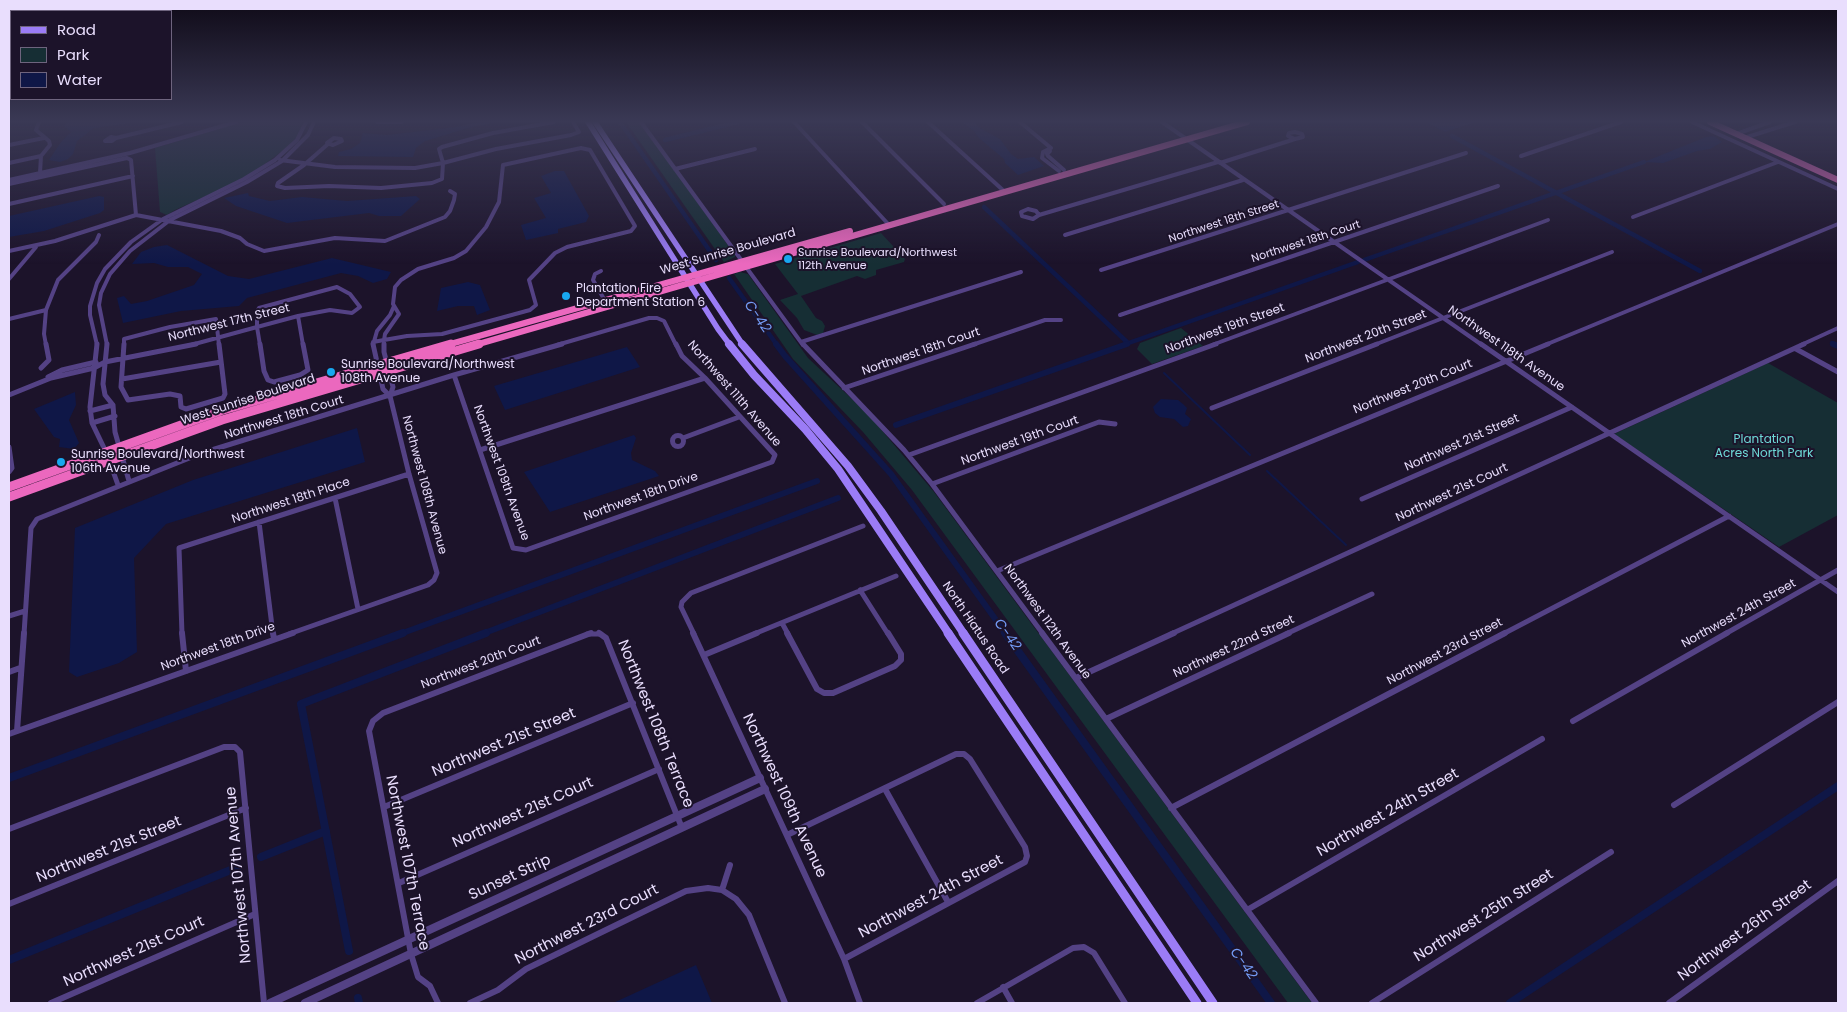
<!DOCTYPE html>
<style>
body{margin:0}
#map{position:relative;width:1847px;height:1012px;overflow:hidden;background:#1c132a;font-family:Poppins,sans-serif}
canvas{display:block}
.frame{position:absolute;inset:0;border:10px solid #e9defd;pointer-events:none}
.legend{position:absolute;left:10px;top:10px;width:162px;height:90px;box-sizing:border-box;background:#1c132a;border:1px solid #6e647e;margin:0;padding:6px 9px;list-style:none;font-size:15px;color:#e9defd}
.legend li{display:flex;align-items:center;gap:10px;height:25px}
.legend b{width:25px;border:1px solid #6e647e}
</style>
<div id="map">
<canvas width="1847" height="1012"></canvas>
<div class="frame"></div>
<ul class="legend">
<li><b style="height:6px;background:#9b7cf6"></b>Road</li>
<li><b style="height:14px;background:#162e34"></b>Park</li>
<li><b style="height:14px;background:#0f1747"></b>Water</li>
</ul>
</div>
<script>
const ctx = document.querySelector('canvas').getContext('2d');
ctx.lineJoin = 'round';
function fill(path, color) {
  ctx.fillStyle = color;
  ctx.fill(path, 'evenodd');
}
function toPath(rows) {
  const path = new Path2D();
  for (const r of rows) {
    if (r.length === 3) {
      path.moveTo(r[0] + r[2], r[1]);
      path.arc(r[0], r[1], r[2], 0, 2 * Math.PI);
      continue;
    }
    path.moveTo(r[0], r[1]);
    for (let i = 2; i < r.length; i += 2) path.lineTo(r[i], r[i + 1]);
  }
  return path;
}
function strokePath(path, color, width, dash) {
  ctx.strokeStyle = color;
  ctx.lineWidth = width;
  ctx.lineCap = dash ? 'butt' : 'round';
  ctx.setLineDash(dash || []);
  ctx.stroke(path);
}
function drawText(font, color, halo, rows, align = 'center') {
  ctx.font = font + ' Poppins,sans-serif';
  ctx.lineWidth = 4;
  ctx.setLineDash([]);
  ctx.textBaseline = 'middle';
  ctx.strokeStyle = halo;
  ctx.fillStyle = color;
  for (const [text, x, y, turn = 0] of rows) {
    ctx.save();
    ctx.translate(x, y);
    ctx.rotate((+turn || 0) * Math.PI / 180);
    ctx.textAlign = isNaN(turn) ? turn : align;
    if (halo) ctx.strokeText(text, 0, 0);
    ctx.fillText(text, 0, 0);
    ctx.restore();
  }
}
fill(toPath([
 [242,122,303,122,298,136,285,149,258,169,233,184,175,210,167,215,160,212,155,148],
 [626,122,640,122,735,255,735,257,724,262],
 [881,233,905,259,904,262,876,270,876,275,865,279,857,276,801,296,816,318,822,321,825,326,823,333,817,335,804,330,797,318,780,300,798,294,775,264],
 [740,272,748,274,808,358,868,414,934,492,1312,1003,1288,1003,912,490,863,432,793,359,734,274],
 [1181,328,1203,346,1152,364,1137,349,1140,343],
 [1768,363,1838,403,1838,515,1779,547,1614,434]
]), '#162e34');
fill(toPath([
 [67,122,138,122,94,128,77,141,73,154,68,159,60,162,49,160,61,142,71,132,64,126],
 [478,122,498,122,472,127,425,141,416,148,413,157,338,156,339,152,351,149,360,143,363,133,387,135,456,127],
 [962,122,975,122,978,127,1000,139,1011,154,1018,159,1034,157,1044,166,1018,175,1005,163,1004,159,979,138,974,131],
 [1426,122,1476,122,1445,132],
 [1714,136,1722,142,1710,149,1697,151,1663,163,1644,162,1706,137],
 [555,171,564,171,589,216,586,222,558,229,558,233,526,240,521,225,546,218,534,198,551,193,541,176],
 [248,193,249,196,270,201,302,197,347,201,416,196,420,199,401,216,379,216,369,213,287,223,236,206,224,198],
 [99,196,104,197,104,210,100,213,44,231,9,237,9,216],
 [167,245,228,276,249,279,332,258,391,272,387,279,373,283,358,276,341,273,247,298,239,306,181,311,123,323,117,298,124,296,131,304,147,301,194,285,202,274,188,267,168,267,154,263,132,264,141,252,154,247],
 [468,282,480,285,490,310,477,315,474,306,458,306,437,311,441,288],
 [627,347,640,367,505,410,494,386],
 [75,392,76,405,69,420,79,443,74,449,59,447,60,439,54,437,34,409],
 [1161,399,1178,400,1183,404,1187,408,1185,414,1191,419,1188,426,1183,427,1174,419,1160,417,1155,413,1153,407],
 [357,428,365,462,166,524,134,558,137,652,119,663,77,677,69,672,75,528,193,480],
 [634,435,636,438,631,453,632,460,655,471,659,476,550,512,524,472],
 [696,965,712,1003,613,1003]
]), '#0f1747');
strokePath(toPath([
 [1164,373,1250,455],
 [1267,471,1346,545]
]), '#0f1747', 2);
strokePath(toPath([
 [620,122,716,260],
 [1452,136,1700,271],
 [665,140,738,122],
 [984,207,1128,343],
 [1364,260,1644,162],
 [729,278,777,345],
 [1832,343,1836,345],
 [1123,345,1358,262]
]), '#0f1747', 4.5);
strokePath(toPath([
 [776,344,785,356,891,474,1006,634],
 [1833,344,1838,346],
 [896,425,1127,344],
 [400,634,817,481],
 [482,634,838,498]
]), '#0f1747', 6);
strokePath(toPath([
 [1005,633,1271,1003],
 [9,778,403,633],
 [261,857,326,831],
 [349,951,301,704,486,633],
 [9,960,238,867],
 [358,998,359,1003],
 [1510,1003,1838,786]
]), '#0f1747', 8);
strokePath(toPath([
 [39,122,36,130,49,141,50,145,41,156,40,173],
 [377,122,402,122],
 [641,122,742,261],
 [794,122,890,226],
 [862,122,944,204],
 [928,122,1005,192],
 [1020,122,1051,148],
 [1162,122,1482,345],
 [1692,122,1838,189],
 [1295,132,1302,134,1303,137,1295,139,1288,136,1289,133,1295,132],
 [1736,134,1770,122],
 [111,137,116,138,112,141,105,141,111,137],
 [116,138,182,122],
 [334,138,341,139,342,141,333,145,327,143,334,138],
 [1744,138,1795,122],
 [328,144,304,165,278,183,277,186,285,188,329,186,381,188,432,183,442,179,443,163,439,149,442,147,493,133,554,122],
 [9,145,44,138],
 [581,148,590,150,635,226,631,231,567,247,555,253,529,280,536,305,530,310,442,334,407,336,384,340,385,334,399,314,393,304,395,287,401,280,418,269,454,258,466,251,486,227,499,202,503,165,581,148],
 [1051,148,1043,152,1042,158,1059,171],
 [1050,151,1047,154,1048,156,1064,170],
 [1521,156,1621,122],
 [280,160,335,167,415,168,443,163,496,149,571,135,579,132,573,122],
 [9,163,41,156],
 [1220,163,1295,139],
 [675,169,755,149],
 [9,180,130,153,236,122],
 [9,184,127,158,131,160,136,215],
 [9,204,133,176],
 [1028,209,1036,211,1039,215,1033,219,1022,216,1021,212,1028,209],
 [1039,215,1218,162],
 [1633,217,1778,162],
 [1065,235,1243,180],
 [9,251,55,241,136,215,221,231,240,238,247,244,264,251,335,238,385,241,445,217,450,211,454,200,455,194,450,191],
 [746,267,803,345],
 [1101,270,1466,153],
 [601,271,595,274,593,280,604,299],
 [9,279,36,247],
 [1120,315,1498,186],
 [298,316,303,345],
 [9,319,46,310],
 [257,327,260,345],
 [257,327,257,311,259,308,337,287,350,294,360,307,352,313,330,310,298,316],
 [257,327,298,316],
 [384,340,384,345],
 [373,342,384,340],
 [801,342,1021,272],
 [46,345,44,334,46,310,58,280,96,242,99,235],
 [97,345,90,315,90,306,97,283,105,269,131,242,163,219,244,179,275,160,297,140,306,122],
 [107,345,99,305,101,293,110,274,130,251,170,220,247,182,282,161,308,135,314,122],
 [124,345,124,339,170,327,216,319,219,345],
 [191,345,257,327],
 [373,345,377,331,390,315,394,306],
 [557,345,649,318,657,318,664,321,676,345],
 [972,345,1045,320,1061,320],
 [1212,345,1548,220],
 [1374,345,1612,252],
 [1545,345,1838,224],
 [1801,345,1838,328]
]), '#544285', 4);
strokePath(toPath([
 [97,344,90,407,92,423,106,452],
 [107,344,103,384,105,395,113,405,115,432,129,481],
 [124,344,121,387,128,400,170,394,180,396,181,407,186,409,223,398,225,394,219,344],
 [260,344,264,371,268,380,274,382,300,375,308,370,303,344],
 [373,344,383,389,390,396],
 [803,344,904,450,932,484,1043,634],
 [1481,344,1838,592],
 [1796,349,1838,372],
 [41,368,49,360,46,344],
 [454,375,513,548,526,550,772,462,775,455,705,378,682,356,676,344],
 [454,375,562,344],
 [48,377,62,370,96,362],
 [122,379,221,362],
 [844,388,975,344],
 [9,395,51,378,94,368,105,362,196,344],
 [1212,408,1377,344],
 [90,411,113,405],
 [92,423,115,416],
 [678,441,5.5],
 [683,438,739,417],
 [9,447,12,468,9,472],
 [480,450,705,378],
 [909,455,1216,344],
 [109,460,118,485],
 [932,484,1099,422,1115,424],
 [335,498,358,609],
 [1362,499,1572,407],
 [259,522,273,634],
 [997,571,1548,344],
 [860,590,888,634],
 [9,616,25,611],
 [782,623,788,634],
 [24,634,31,528,37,519,202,453,454,375],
 [182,634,179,548,409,474],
 [289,634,428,585,434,580,437,573,409,474,390,396,393,387,384,352,384,344],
 [587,634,601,634],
 [694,634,681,607,682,602,691,593,863,526],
 [754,634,896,576],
 [1171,634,1804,344],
 [1286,634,1372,594],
 [1503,634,1729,516],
 [1725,634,1838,570]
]), '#544285', 5);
strokePath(toPath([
 [182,633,186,671],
 [273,633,274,639],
 [599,633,606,638,682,828],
 [693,633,844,959,860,1003],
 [787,633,817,689,824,693,833,693,895,666,901,660,901,654,888,633],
 [1042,633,1316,1003],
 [704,655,757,633],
 [9,672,20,668],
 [1076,678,1174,633],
 [1106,719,1289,633],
 [1573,721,1727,633],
 [17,731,24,633],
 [9,734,293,633],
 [885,789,948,902],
 [1674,805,1838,702],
 [384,807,633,703],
 [1171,808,1505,633],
 [9,829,224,747,235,747,240,752,264,1003],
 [787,835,956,754,964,754,970,759,1025,847,1027,856,1025,862,844,959],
 [730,865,722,890,736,899,749,915,785,1003],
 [399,883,659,769],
 [9,904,246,808],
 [1247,910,1542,739],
 [1003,987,1012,1003],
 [51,1003,255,914],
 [438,1003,430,986,418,977,411,954,369,731,373,721,383,713,591,633],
 [470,1003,498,990,526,969,686,891,708,888,722,890],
 [977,1003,1073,948,1084,947,1094,953,1125,1003],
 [1372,1003,1611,852],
 [1669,1003,1838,881]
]), '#544285', 6);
strokePath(toPath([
 [270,1003,760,778],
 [305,1003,765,789]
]), '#544285', 8);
strokePath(toPath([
 [588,122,718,329,730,345],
 [595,122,743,345]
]), '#9b7cf6', 5.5);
strokePath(toPath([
 [729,344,754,375,805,429,838,469,949,634],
 [742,344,848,466,881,511,964,634]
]), '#9b7cf6', 8);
strokePath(toPath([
 [948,633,1197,1003],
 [963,633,1213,1003]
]), '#9b7cf6', 9);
strokePath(toPath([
 [1710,122,1838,180],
 [447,345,850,231],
 [475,345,1247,122]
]), '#eb68be', 6);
strokePath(toPath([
 [9,487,220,411,451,344],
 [9,497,222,420,479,344]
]), '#eb68be', 9);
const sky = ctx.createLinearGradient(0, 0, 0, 264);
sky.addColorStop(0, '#0f0a17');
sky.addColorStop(0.46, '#3a3955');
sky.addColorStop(1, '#3a395500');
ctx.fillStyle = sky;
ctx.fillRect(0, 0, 1847, 264);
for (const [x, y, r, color] of [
 [788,259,5,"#18a7ef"],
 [566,296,5,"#18a7ef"],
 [331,372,5,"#18a7ef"],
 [61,462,5,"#18a7ef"]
]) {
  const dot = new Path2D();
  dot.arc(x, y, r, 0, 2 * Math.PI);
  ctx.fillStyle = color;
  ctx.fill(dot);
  strokePath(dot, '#1c132a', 2);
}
drawText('11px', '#e9defd', '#1c132a', [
 ["Northwest 18th Street",1224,222,-18],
 ["Northwest 18th Court",1306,242,-18]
]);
drawText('11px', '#e9defd', '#1c132a', [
 ["Sunrise Boulevard/Northwest",798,253],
 ["112th Avenue",798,266]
], 'left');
drawText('12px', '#e9defd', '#1c132a', [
 ["West Sunrise Boulevard",728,252,-16],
 ["Northwest 17th Street",229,323,-14],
 ["Northwest 19th Street",1225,329,-20],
 ["Northwest 20th Street",1366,337,-21],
 ["Northwest 118th Avenue",1506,349,35],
 ["Northwest 18th Court",921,352,-19],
 ["Northwest 20th Court",1413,387,-22],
 ["Northwest 111th Avenue",734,394,49],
 ["West Sunrise Boulevard",248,400,-18],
 ["Northwest 18th Court",284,418,-17],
 ["Northwest 19th Court",1020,441,-20],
 ["Northwest 21st Street",1462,443,-24],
 ["Northwest 109th Avenue",501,473,70],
 ["Northwest 108th Avenue",424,485,75],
 ["Northwest 21st Court",1452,493,-25],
 ["Northwest 18th Drive",641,497,-20],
 ["Northwest 18th Place",291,501,-18],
 ["Northwest 24th Street",1739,614,-29],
 ["Northwest 112th Avenue",1047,622,54],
 ["North Hiatus Road",975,628,56],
 ["Northwest 18th Drive",218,647,-20],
 ["Northwest 22nd Street",1234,647,-25],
 ["Northwest 23rd Street",1445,652,-28],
 ["Northwest 20th Court",481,663,-21]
]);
drawText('12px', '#e9defd', '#1c132a', [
 ["Plantation Fire",576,289],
 ["Department Station 6",576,303],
 ["Sunrise Boulevard/Northwest",341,365],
 ["108th Avenue",341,379],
 ["Sunrise Boulevard/Northwest",71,455],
 ["106th Avenue",71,469]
], 'left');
drawText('12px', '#6ed9d7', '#1c132a', [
 ["Plantation",1764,440],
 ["Acres North Park",1764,454]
]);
drawText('italic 14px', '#749bf5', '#1c132a', [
 ["C-42",757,317,55],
 ["C-42",1007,635,54],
 ["C-42",1243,964,54]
]);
drawText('15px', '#e9defd', '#1c132a', [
 ["Northwest 108th Terrace",655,724,68],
 ["Northwest 21st Street",504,743,-23],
 ["Northwest 109th Avenue",784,796,65],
 ["Northwest 21st Court",523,813,-24],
 ["Northwest 24th Street",1388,813,-30],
 ["Northwest 21st Street",109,850,-22],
 ["Northwest 107th Terrace",407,863,79],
 ["Northwest 107th Avenue",239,875,-95],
 ["Sunset Strip",510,878,-25],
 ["Northwest 24th Street",931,897,-28],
 ["Northwest 25th Street",1484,916,-32],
 ["Northwest 23rd Court",587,925,-27],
 ["Northwest 26th Street",1745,931,-36],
 ["Northwest 21st Court",134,952,-24]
]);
</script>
